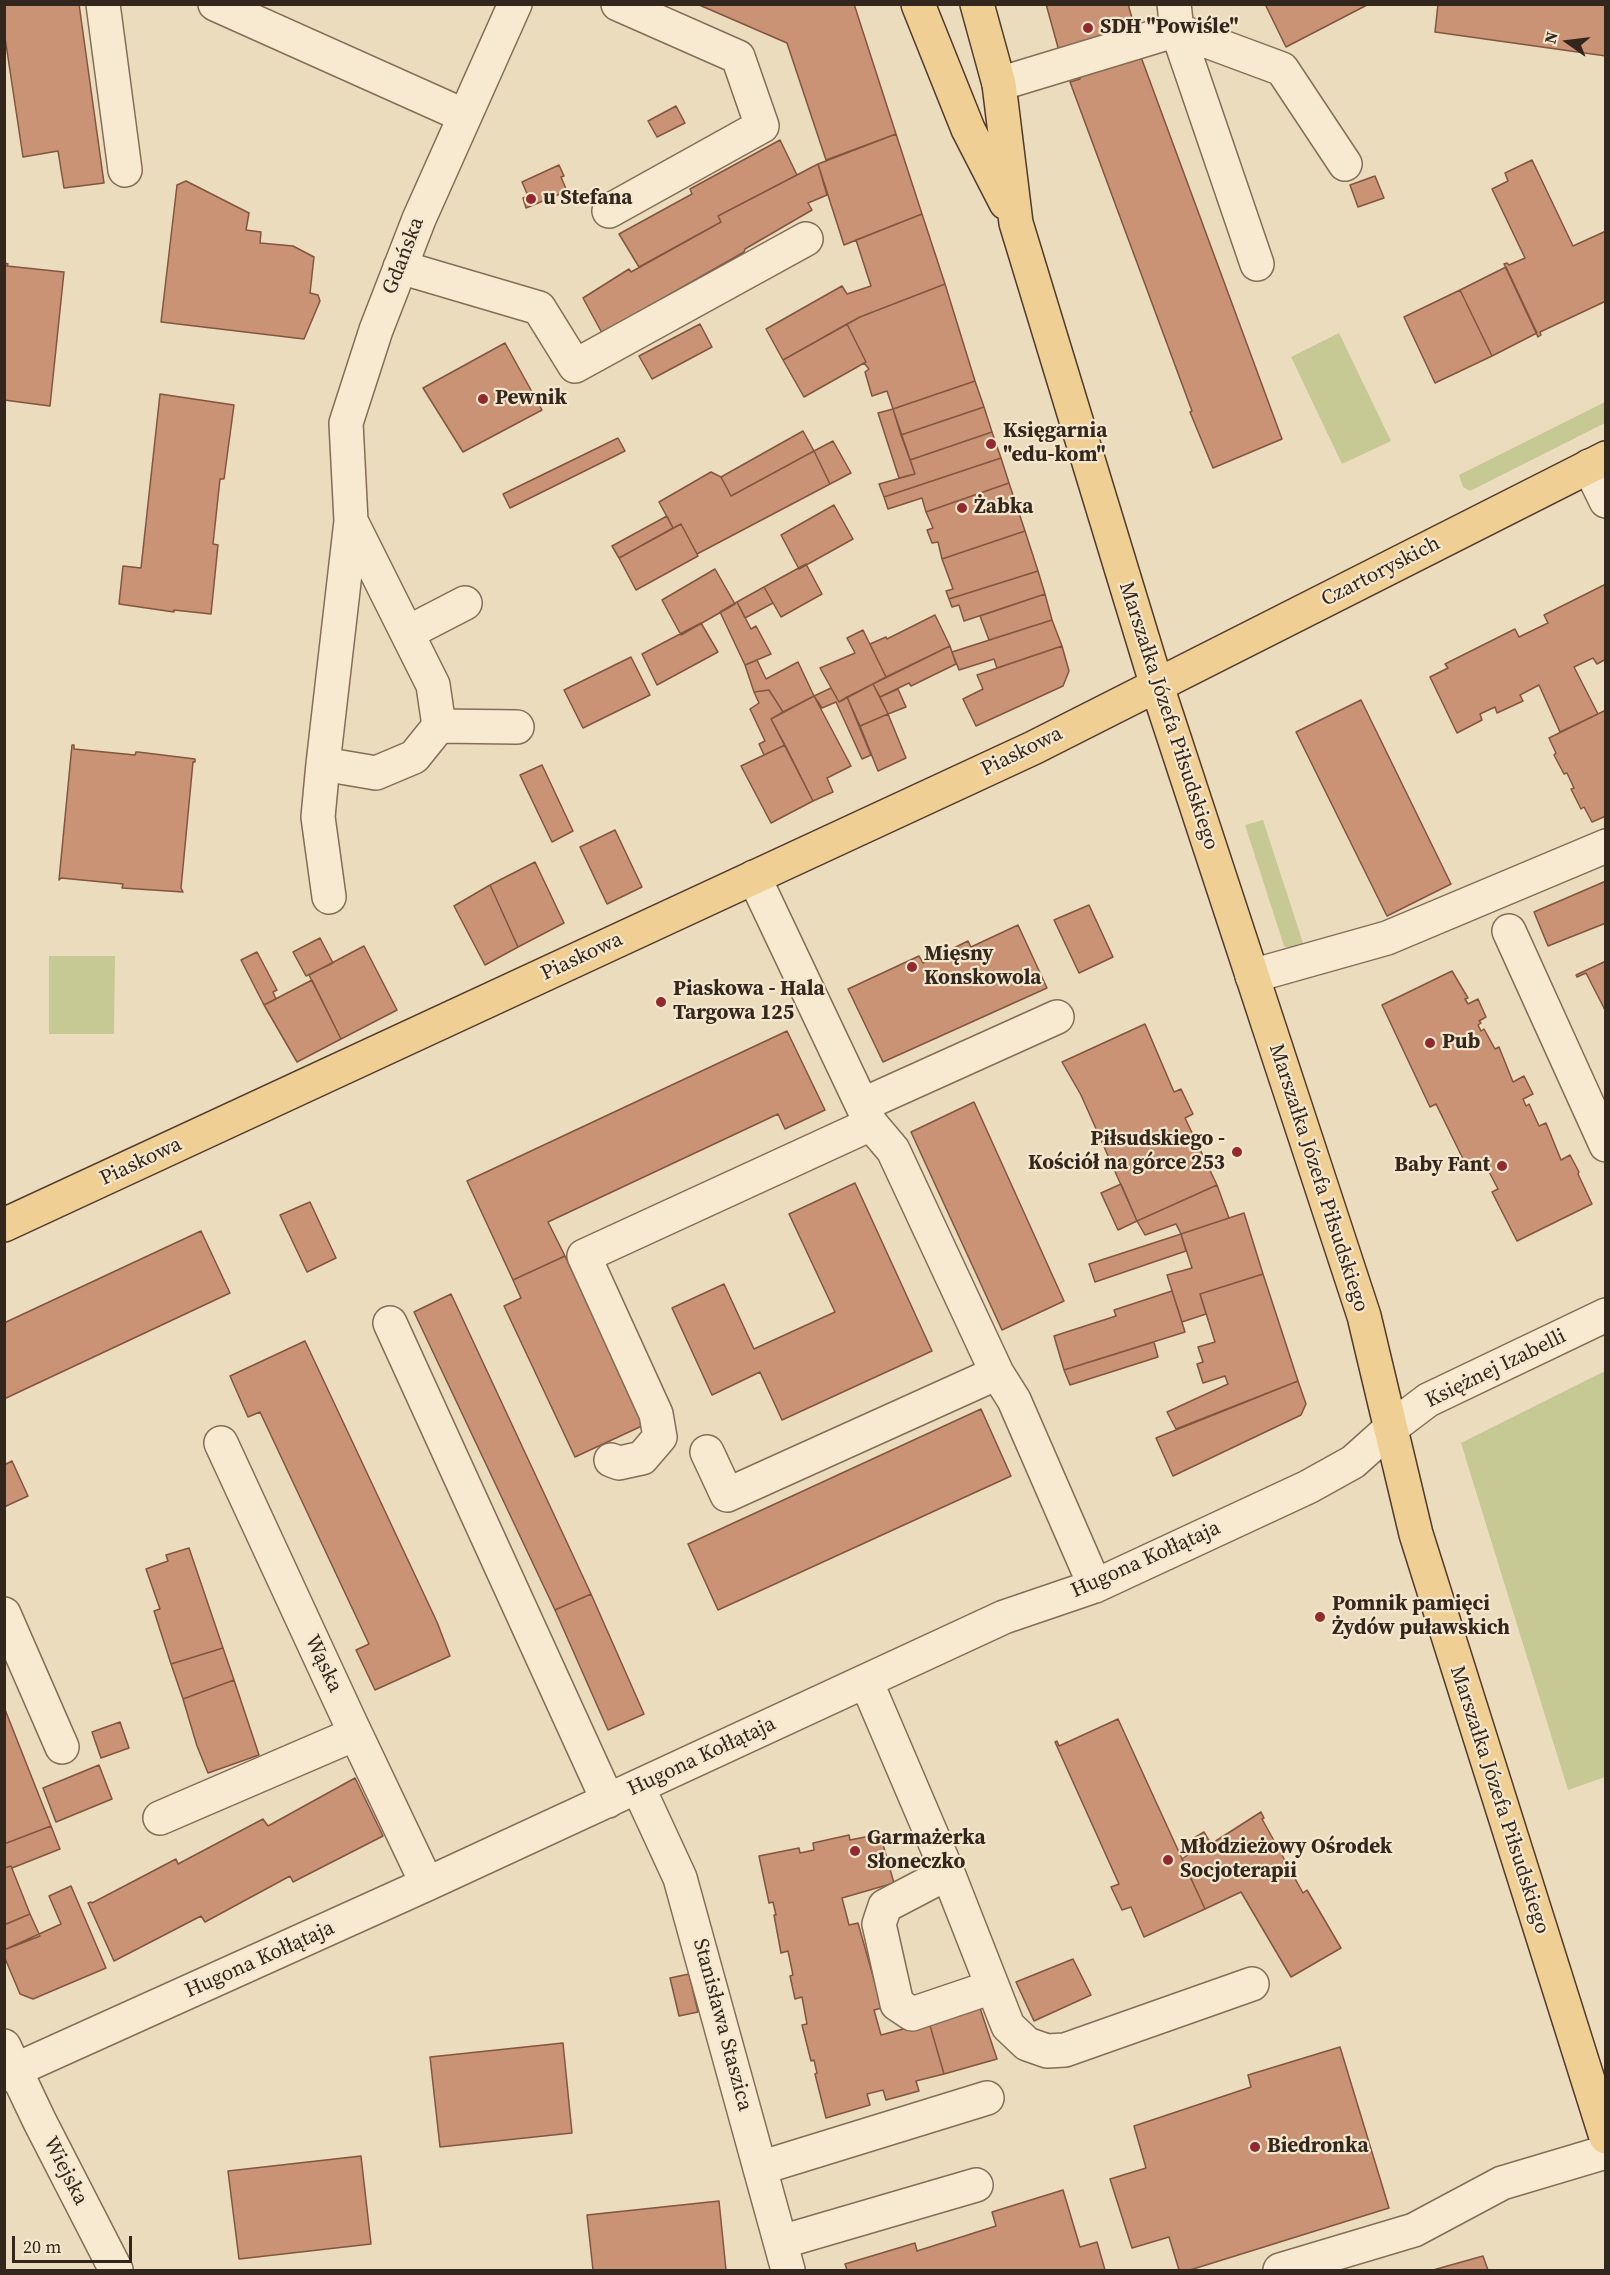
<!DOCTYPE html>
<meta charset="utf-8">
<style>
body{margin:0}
#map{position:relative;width:1610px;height:2275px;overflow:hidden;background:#ecdcbe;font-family:"Source Serif 4",serif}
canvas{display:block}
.frame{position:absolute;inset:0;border:6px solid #33261c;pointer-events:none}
.north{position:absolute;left:1538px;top:12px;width:60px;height:60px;-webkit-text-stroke:4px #f4e7cd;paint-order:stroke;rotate:284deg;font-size:16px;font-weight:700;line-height:24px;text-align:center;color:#33261c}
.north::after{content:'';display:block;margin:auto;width:21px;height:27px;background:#33261c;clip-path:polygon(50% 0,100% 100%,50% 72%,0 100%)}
.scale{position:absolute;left:12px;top:2236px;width:120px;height:27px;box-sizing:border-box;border:3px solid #33261c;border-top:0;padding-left:8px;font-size:18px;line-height:21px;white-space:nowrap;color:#33261c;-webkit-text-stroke:4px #f4e7cd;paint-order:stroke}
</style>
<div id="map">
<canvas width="1610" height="2275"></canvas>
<div class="frame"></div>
<div class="north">N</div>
<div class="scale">20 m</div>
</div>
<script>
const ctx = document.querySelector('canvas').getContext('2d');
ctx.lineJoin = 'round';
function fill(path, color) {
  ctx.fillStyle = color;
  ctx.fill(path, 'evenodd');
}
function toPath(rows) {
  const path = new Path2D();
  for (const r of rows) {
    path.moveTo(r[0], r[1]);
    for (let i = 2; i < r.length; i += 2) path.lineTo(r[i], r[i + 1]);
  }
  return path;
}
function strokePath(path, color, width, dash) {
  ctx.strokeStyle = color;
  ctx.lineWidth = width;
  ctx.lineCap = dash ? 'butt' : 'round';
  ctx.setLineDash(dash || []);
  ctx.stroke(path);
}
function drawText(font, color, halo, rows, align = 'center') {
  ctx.font = font + ' "Source Serif 4",serif';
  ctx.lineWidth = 4.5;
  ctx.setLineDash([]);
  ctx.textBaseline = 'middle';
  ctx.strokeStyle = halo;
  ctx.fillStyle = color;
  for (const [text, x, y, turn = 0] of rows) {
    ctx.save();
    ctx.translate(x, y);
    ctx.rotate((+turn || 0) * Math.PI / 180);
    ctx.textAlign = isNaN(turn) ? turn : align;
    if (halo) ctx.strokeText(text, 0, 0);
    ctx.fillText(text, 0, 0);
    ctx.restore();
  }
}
fill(toPath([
 [1339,333,1391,441,1342,464,1291,357],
 [1605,402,1605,423,1470,491,1463,487,1459,475],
 [1263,820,1304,946,1292,950,1284,946,1245,825],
 [49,956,115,956,114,1034,49,1034],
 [1605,1371,1605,1777,1568,1790,1461,1443]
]), '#c6c993');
const building = toPath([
 [4,4,79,4,104,183,64,188,58,151,23,157,4,31,4,4],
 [697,4,854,4,896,134,826,160,787,43,697,4],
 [1046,4,1128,4,1134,25,1059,51,1046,4],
 [1265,4,1369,4,1286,47,1265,4],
 [1438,4,1606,4,1606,56,1435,32,1438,4],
 [1141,57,1282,439,1213,468,1190,412,1192,411,1070,82,1080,79,1079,75,1141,57],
 [676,106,685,123,657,137,648,121,676,106],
 [896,134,922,214,844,245,818,164,896,134],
 [780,140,797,175,718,216,721,222,639,267,619,234,692,194,690,189,780,140],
 [1532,160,1573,246,1606,231,1606,301,1540,332,1541,335,1538,337,1504,264,1507,263,1509,265,1525,258,1492,189,1508,181,1505,173,1532,160],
 [818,164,827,195,808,203,812,210,745,249,744,252,602,333,583,298,629,269,631,272,721,222,718,216,818,164],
 [559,165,564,176,561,177,567,191,526,208,523,198,528,196,522,182,559,165],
 [1375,176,1384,198,1358,207,1350,185,1375,176],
 [186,181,249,213,246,230,261,232,260,243,293,246,314,257,310,293,318,295,320,301,304,339,161,322,177,185,186,181],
 [922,214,945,284,860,317,783,360,766,329,842,286,847,294,871,286,856,240,922,214],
 [5,263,8,264,7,266,64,272,50,406,4,400,5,263],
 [1506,267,1537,333,1492,356,1460,290,1506,267],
 [945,284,975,381,893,409,887,391,872,396,865,372,869,369,864,363,866,362,847,324,860,317,945,284],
 [1460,290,1492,356,1435,383,1404,317,1460,290],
 [700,324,712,347,652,379,639,356,700,324],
 [847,324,866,362,804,397,783,360,847,324],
 [505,343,542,410,463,452,423,388,505,343],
 [975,381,984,407,901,435,893,409,975,381],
 [160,394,234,405,224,479,220,479,213,544,218,545,211,614,174,610,174,612,119,604,123,566,141,568,160,394],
 [984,407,992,432,910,460,901,435,984,407],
 [893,409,915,474,899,478,878,413,893,409],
 [803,431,814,451,731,496,721,477,803,431],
 [992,432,1001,458,884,497,879,484,915,474,910,460,992,432],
 [618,438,625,451,510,508,503,494,618,438],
 [833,441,851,473,830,484,814,451,833,441],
 [814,451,830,484,697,554,681,524,673,528,659,502,711,472,721,477,731,496,814,451],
 [1001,458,1009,483,926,512,922,498,888,509,884,497,1001,458],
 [1009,483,1025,531,942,559,938,542,932,543,927,530,933,528,926,512,1009,483],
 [834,505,853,539,799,569,781,535,834,505],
 [667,516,673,528,619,558,612,546,667,516],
 [681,524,698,556,636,590,619,558,681,524],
 [1025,531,1038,571,949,599,946,591,953,589,942,559,1025,531],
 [806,564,822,594,781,617,764,587,806,564],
 [715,569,735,604,681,635,662,600,715,569],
 [1038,571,1045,594,964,621,959,605,952,607,949,599,1038,571],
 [1606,584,1606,659,1597,664,1593,658,1574,667,1598,714,1560,732,1539,685,1520,695,1523,701,1497,713,1495,707,1480,714,1482,720,1457,733,1430,677,1448,668,1445,664,1515,629,1519,637,1548,623,1544,615,1606,584],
 [764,587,773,603,745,618,737,602,764,587],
 [1045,594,1052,620,989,640,980,616,1045,594],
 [737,602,751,629,756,626,771,654,745,665,720,612,737,602],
 [935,615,950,646,886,677,870,644,886,637,887,639,935,615],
 [1052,620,1062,646,997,668,994,659,959,670,952,652,1052,620],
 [701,623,718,652,657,685,642,654,701,623],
 [863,630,886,677,839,702,820,668,855,653,847,638,863,630],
 [950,646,956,664,911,686,909,683,880,697,873,684,950,646],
 [1062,646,1069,671,1063,686,976,726,963,699,983,689,977,675,1062,646],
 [631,657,650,695,583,728,564,690,631,657],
 [757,660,766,679,798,662,814,696,783,712,769,690,754,692,745,665,757,660],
 [873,684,888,714,860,726,847,697,873,684],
 [831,688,839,702,847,697,871,755,862,759,836,702,822,708,814,696,831,688],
 [898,689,906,707,888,714,880,697,898,689],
 [769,690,783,712,771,719,785,745,764,755,759,744,765,741,750,709,759,703,754,692,769,690],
 [814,696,851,766,827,778,833,792,813,801,771,719,814,696],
 [1361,700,1451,884,1387,916,1296,732,1361,700],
 [1606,710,1606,816,1592,822,1584,807,1581,809,1571,789,1574,788,1567,773,1564,774,1554,755,1556,753,1549,738,1606,710],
 [888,714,906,758,878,771,860,726,888,714],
 [72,745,74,745,74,749,135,755,136,752,138,752,195,759,195,762,193,762,181,888,183,892,122,888,123,884,61,878,59,880,72,745],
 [785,745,813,801,771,823,741,766,785,745],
 [542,765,573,831,552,842,520,775,542,765],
 [615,830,642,887,607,904,580,847,615,830],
 [535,862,564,923,518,947,490,885,535,862],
 [1606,881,1606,923,1548,946,1534,912,1606,881],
 [490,885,518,947,485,965,454,906,490,885],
 [1089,905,1113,957,1079,973,1054,920,1089,905],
 [1018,925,1047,988,883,1062,848,989,919,956,923,963,968,941,971,947,1018,925],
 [320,938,333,963,306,976,293,952,320,938],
 [364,946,397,1010,341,1039,309,975,364,946],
 [257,952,277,990,273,992,276,999,264,1005,241,960,257,952],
 [1606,961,1606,1012,1586,973,1577,977,1576,975,1606,961],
 [1452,971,1468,998,1465,999,1468,1004,1478,999,1486,1017,1479,1021,1481,1023,1478,1025,1481,1031,1484,1029,1495,1049,1499,1047,1513,1082,1524,1076,1533,1094,1523,1099,1526,1106,1529,1104,1539,1126,1546,1123,1561,1160,1570,1155,1579,1172,1578,1174,1592,1204,1517,1241,1492,1192,1498,1189,1484,1162,1468,1169,1436,1104,1430,1107,1382,1005,1452,971],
 [312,980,341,1039,297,1062,264,1005,312,980],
 [1145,1024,1174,1092,1181,1089,1193,1114,1185,1118,1217,1185,1137,1221,1081,1095,1062,1062,1145,1024],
 [787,1031,825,1110,785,1129,778,1114,548,1222,565,1256,513,1280,467,1181,787,1031],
 [974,1102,1064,1301,1002,1330,911,1132,974,1102],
 [855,1183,932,1351,782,1420,760,1372,712,1395,672,1308,724,1284,754,1349,835,1312,789,1214,855,1183],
 [1121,1184,1137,1221,1118,1230,1101,1193,1121,1184],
 [1217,1185,1229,1218,1181,1234,1176,1224,1145,1235,1137,1221,1217,1185],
 [310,1202,336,1258,307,1272,280,1215,310,1202],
 [1244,1213,1263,1274,1200,1294,1206,1314,1182,1322,1167,1275,1192,1268,1181,1234,1244,1213],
 [201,1231,230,1293,4,1399,4,1323,201,1231],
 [1181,1234,1186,1251,1095,1282,1089,1264,1181,1234],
 [565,1256,644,1425,575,1457,504,1306,521,1298,513,1280,565,1256],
 [1263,1274,1298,1381,1176,1429,1167,1412,1228,1384,1225,1376,1203,1383,1197,1364,1203,1362,1198,1347,1215,1342,1200,1294,1263,1274],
 [1172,1291,1185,1332,1064,1370,1054,1336,1116,1316,1114,1310,1172,1291],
 [451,1294,591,1594,555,1610,414,1312,451,1294],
 [305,1341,437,1622,450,1656,375,1690,356,1650,369,1644,260,1412,248,1417,230,1376,305,1341],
 [1154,1342,1158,1357,1070,1385,1064,1370,1154,1342],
 [1298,1381,1306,1404,1301,1415,1173,1476,1156,1438,1298,1381],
 [981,1409,1011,1476,718,1610,688,1544,981,1409],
 [12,1461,28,1496,4,1507,4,1465,12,1461],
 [189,1548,223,1648,171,1664,154,1611,160,1609,146,1569,168,1561,166,1555,189,1548],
 [591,1594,644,1714,608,1730,555,1610,591,1594],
 [223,1648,234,1680,183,1699,171,1664,223,1648],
 [234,1680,259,1755,208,1773,197,1746,183,1699,234,1680],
 [4,1707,51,1826,4,1844,4,1707],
 [1118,1719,1205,1909,1144,1937,1131,1907,1122,1910,1111,1887,1119,1884,1055,1742,1057,1741,1059,1746,1118,1719],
 [120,1722,129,1748,101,1758,92,1732,120,1722],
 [99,1765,112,1799,56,1822,43,1788,99,1765],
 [355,1778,383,1836,293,1882,290,1876,205,1922,201,1916,114,1961,88,1903,91,1902,92,1903,176,1859,178,1864,263,1819,268,1826,355,1778],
 [1261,1812,1264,1818,1262,1819,1303,1893,1307,1890,1341,1948,1291,1977,1241,1892,1205,1909,1182,1859,1189,1854,1184,1844,1204,1832,1211,1844,1261,1812],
 [51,1826,60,1849,12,1868,11,1866,4,1868,4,1844,51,1826],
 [880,1834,894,1883,842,1898,849,1925,858,1923,882,2008,874,2010,881,2035,929,2022,944,2074,916,2081,919,2091,886,2100,883,2090,867,2094,870,2105,826,2118,815,2074,817,2073,814,2060,811,2061,802,2025,807,2024,802,1997,795,1999,790,1976,793,1975,788,1951,781,1953,774,1915,776,1915,773,1902,769,1903,759,1856,799,1848,800,1853,814,1850,813,1843,849,1835,850,1840,880,1834],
 [11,1866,30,1914,4,1925,4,1868,11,1866],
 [71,1886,106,1968,33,1999,20,1994,4,1956,4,1950,61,1924,49,1896,71,1886],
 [30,1914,40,1936,4,1950,4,1925,30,1914],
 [1073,1959,1091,1995,1034,2021,1016,1982,1073,1959],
 [689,1974,698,2012,679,2016,670,1978,689,1974],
 [979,2005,997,2059,944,2074,929,2022,979,2005],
 [563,2043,572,2133,440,2147,430,2057,563,2043],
 [1340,2047,1389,2208,1190,2270,1179,2270,1169,2237,1132,2248,1110,2179,1146,2168,1134,2126,1251,2087,1248,2075,1340,2047],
 [361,2156,371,2244,239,2259,228,2171,361,2156],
 [1063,2190,1080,2247,1097,2242,1105,2270,847,2270,845,2264,915,2243,917,2251,996,2226,992,2212,1063,2190],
 [719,2201,726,2270,593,2270,587,2215,719,2201],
 [1483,2256,1488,2270,1433,2270,1483,2256]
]);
fill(building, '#ca9375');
strokePath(building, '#82553e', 1.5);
const minor = toPath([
 [103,4,125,170],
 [215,4,465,116],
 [1174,4,1177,30,1257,264],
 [999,84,1177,30,1282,69,1345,164],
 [609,211,762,126,738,57,618,4],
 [400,267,539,308,575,366,806,239],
 [1589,466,1606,501],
 [351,521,433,685,439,726,414,757,376,773,323,764,351,521,346,423,376,330,419,219,515,4],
 [407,633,465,603],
 [439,726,517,727],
 [323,764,318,817,329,897],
 [754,877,871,1124,893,1150,997,1373,1014,1400,1095,1586],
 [1509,931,1606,1145],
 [1252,976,1387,938,1606,846],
 [862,1105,1057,1017],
 [390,1323,608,1801],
 [221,1443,350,1722,427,1884],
 [707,1452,727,1495,997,1373],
 [611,1460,619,1463,642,1458,660,1437,656,1414,584,1256,871,1124],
 [4,1614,62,1747],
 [866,1681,948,1873,1008,2026,1027,2044,1047,2051,1065,2050,1252,1984],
 [638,1787,680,1878,788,2270],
 [160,1818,355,1734],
 [948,1873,885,1906,879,1924,897,2004,912,2014,992,1987],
 [4,2046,39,2120,116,2270],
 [4,2075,427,1884,1004,1617,1095,1586,1308,1487,1353,1462,1391,1428,1428,1400,1606,1315],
 [760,2168,987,2098],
 [781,2242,976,2185],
 [1280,2270,1414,2230,1502,2183,1606,2152]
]);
const major = toPath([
 [918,4,968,129,1006,203],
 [977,4,999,84,1016,223,1157,686,1364,1316,1416,1534,1606,2137],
 [4,1225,1033,748,1606,458]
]);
strokePath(minor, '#846d57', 36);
strokePath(major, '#513b2c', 36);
strokePath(minor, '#f7ead1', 33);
strokePath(major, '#f0cf95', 33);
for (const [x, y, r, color] of [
 [1088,28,6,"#91292f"],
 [531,199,6,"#91292f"],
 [483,399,6,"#91292f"],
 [991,444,6,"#91292f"],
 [962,508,6,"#91292f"],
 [912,967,6,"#91292f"],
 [661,1002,6,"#91292f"],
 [1430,1043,6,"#91292f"],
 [1237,1152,6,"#91292f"],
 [1502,1166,6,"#91292f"],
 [1320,1617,6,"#91292f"],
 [855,1851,6,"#91292f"],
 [1168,1860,6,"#91292f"],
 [1255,2147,6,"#91292f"]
]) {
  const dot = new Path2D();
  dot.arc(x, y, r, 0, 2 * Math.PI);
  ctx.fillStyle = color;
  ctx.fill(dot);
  strokePath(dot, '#f4e7cd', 2);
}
drawText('bold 21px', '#33261c', '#f4e7cd', [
 ["SDH \"Powiśle\"",1100,28],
 ["u Stefana",543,199],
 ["Pewnik",495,399],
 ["Księgarnia",1003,432],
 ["\"edu-kom\"",1003,456],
 ["Żabka",974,508],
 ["Mięsny",924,955],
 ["Konskowola",924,979],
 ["Piaskowa - Hala",673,990],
 ["Targowa 125",673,1014],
 ["Pub",1442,1043],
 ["Piłsudskiego -",1225,1140,"right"],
 ["Kościół na górce 253",1225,1164,"right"],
 ["Baby Fant",1490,1166,"right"],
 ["Pomnik pamięci",1332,1605],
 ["Żydów puławskich",1332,1629],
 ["Garmażerka",867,1839],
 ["Słoneczko",867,1863],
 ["Młodzieżowy Ośrodek",1180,1848],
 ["Socjoterapii",1180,1872],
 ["Biedronka",1267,2147]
], 'left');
drawText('21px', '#33261c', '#f4e7cd', [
 ["Gdańska",404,256,-69],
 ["Czartoryskich",1381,572,-27],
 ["Marszałka Józefa Piłsudskiego",1168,716,72],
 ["Piaskowa",1022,752,-26],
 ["Piaskowa",582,957,-25],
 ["Piaskowa",141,1162,-25],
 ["Marszałka Józefa Piłsudskiego",1318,1178,72],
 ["Księżnej Izabelli",1496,1369,-26],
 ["Hugona Kołłątaja",1146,1560,-24],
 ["Wąska",323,1664,65],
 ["Hugona Kołłątaja",702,1757,-25],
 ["Marszałka Józefa Piłsudskiego",1499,1800,72],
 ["Hugona Kołłątaja",260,1960,-24],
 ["Stanisława Staszica",722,2025,75],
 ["Wiejska",65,2171,63]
]);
</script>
